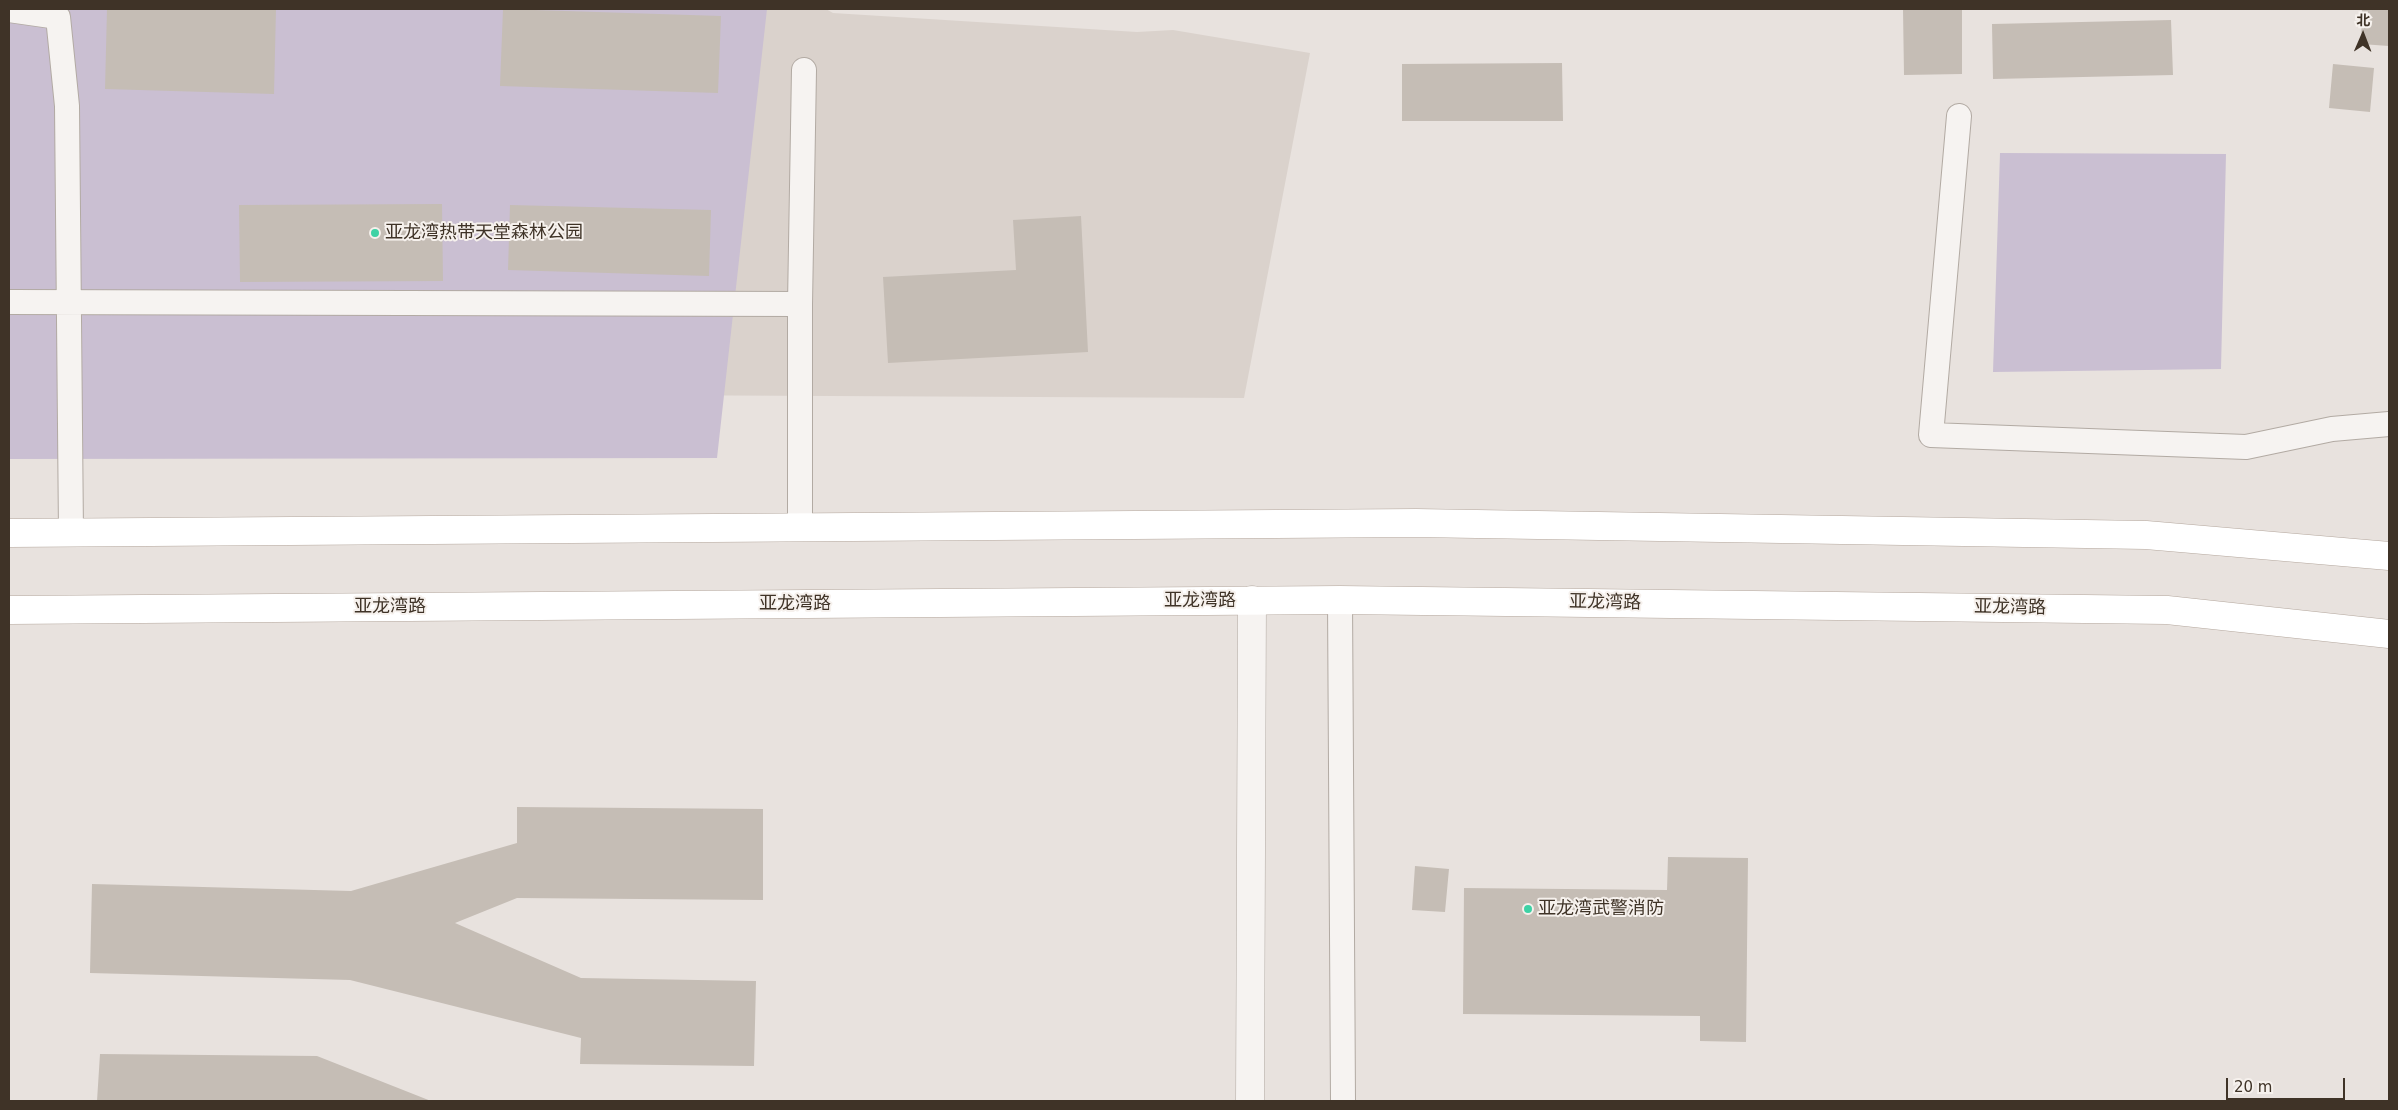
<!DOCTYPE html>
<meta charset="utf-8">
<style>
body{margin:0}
#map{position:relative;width:2398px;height:1110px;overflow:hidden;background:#e8e2de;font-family:"DejaVu Sans","Noto Sans SC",sans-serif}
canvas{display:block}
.frame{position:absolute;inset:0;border:10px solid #3f3327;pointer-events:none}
.north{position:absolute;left:2338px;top:10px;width:50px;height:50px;-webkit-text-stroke:4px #f6f1ed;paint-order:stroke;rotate:1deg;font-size:14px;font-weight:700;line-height:20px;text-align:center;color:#3f3327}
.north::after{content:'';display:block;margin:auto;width:18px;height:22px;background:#3f3327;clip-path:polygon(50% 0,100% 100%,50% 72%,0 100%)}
.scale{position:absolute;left:2226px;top:1078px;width:119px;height:22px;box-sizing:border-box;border:2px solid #3f3327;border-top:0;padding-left:6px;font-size:15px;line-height:18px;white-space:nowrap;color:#3f3327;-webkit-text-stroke:4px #f6f1ed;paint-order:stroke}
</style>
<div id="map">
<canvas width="2398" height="1110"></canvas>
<div class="frame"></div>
<div class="north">北</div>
<div class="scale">20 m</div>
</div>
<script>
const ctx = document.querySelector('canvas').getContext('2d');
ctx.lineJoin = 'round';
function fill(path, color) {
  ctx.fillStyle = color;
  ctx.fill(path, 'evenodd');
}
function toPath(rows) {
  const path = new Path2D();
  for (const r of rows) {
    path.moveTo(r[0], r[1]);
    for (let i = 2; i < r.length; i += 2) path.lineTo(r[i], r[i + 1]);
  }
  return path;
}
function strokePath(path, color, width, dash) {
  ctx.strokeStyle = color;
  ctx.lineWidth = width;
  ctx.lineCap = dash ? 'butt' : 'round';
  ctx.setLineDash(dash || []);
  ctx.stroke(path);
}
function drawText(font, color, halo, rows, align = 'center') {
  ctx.font = font + ' "DejaVu Sans","Noto Sans SC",sans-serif';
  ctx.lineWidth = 4;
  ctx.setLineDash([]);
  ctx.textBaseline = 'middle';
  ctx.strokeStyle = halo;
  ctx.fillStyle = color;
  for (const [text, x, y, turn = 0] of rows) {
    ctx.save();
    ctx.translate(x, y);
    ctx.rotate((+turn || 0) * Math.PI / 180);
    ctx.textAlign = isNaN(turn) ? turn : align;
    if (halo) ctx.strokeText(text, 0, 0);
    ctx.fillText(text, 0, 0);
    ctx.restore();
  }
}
fill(toPath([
 [9,9,826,9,833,13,1137,32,1173,30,1310,53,1244,398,9,392]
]), '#dad2cc');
fill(toPath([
 [9,9,767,9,717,458,9,459],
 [2000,153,2226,154,2221,369,1993,372]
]), '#cabfd2');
fill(toPath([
 [107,9,276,9,274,94,105,89],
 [503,9,721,16,718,93,500,86],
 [1903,9,1962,9,1962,74,1904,75],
 [2362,9,2389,9,2389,46,2361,44],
 [2171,20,2173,75,1993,79,1992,24],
 [1562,63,1563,121,1402,121,1402,64],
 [2333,64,2374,68,2370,112,2329,108],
 [442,204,443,281,240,282,239,205],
 [510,205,711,210,709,276,508,270],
 [1081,216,1088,352,888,363,883,277,1016,270,1013,220],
 [517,807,763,809,763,900,517,898,455,923,581,978,756,981,754,1066,580,1064,581,1038,350,980,90,973,92,884,351,891,517,843],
 [1668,857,1748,858,1746,1042,1700,1041,1700,1016,1463,1014,1464,888,1667,890],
 [1415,866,1449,869,1445,912,1412,910],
 [100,1054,317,1056,431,1101,97,1101]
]), '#c5bdb5');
const service = toPath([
 [9,10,58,17,67,106,71,533],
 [1959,116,1931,435,2246,447,2332,429,2389,424],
 [9,302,800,304,800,528],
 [800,304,804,70],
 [1340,600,1343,1101]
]);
const minor = toPath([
 [1250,1101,1252,600]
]);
const primary = toPath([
 [9,533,1416,523,2146,535,2389,556],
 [9,610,1340,600,2167,610,2389,634]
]);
strokePath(service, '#b2aaa3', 26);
strokePath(minor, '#b2aaa3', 29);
strokePath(primary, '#b4a79d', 29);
strokePath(service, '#f6f3f1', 24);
strokePath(minor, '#f6f3f1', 28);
strokePath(primary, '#fff', 28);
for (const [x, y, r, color] of [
 [375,233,5,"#3ed2a5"],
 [1528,909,5,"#3ed2a5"]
]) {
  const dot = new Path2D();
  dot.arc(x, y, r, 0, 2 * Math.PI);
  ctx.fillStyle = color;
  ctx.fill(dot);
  strokePath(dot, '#f6f1ed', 2);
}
drawText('18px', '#3f3327', '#f6f1ed', [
 ["亚龙湾热带天堂森林公园",385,233],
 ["亚龙湾武警消防",1538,909]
], 'left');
drawText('18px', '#3f3327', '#f6f1ed', [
 ["亚龙湾路",1200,601],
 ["亚龙湾路",1605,603,1],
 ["亚龙湾路",795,604],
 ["亚龙湾路",390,607],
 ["亚龙湾路",2010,608,1]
]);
</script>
